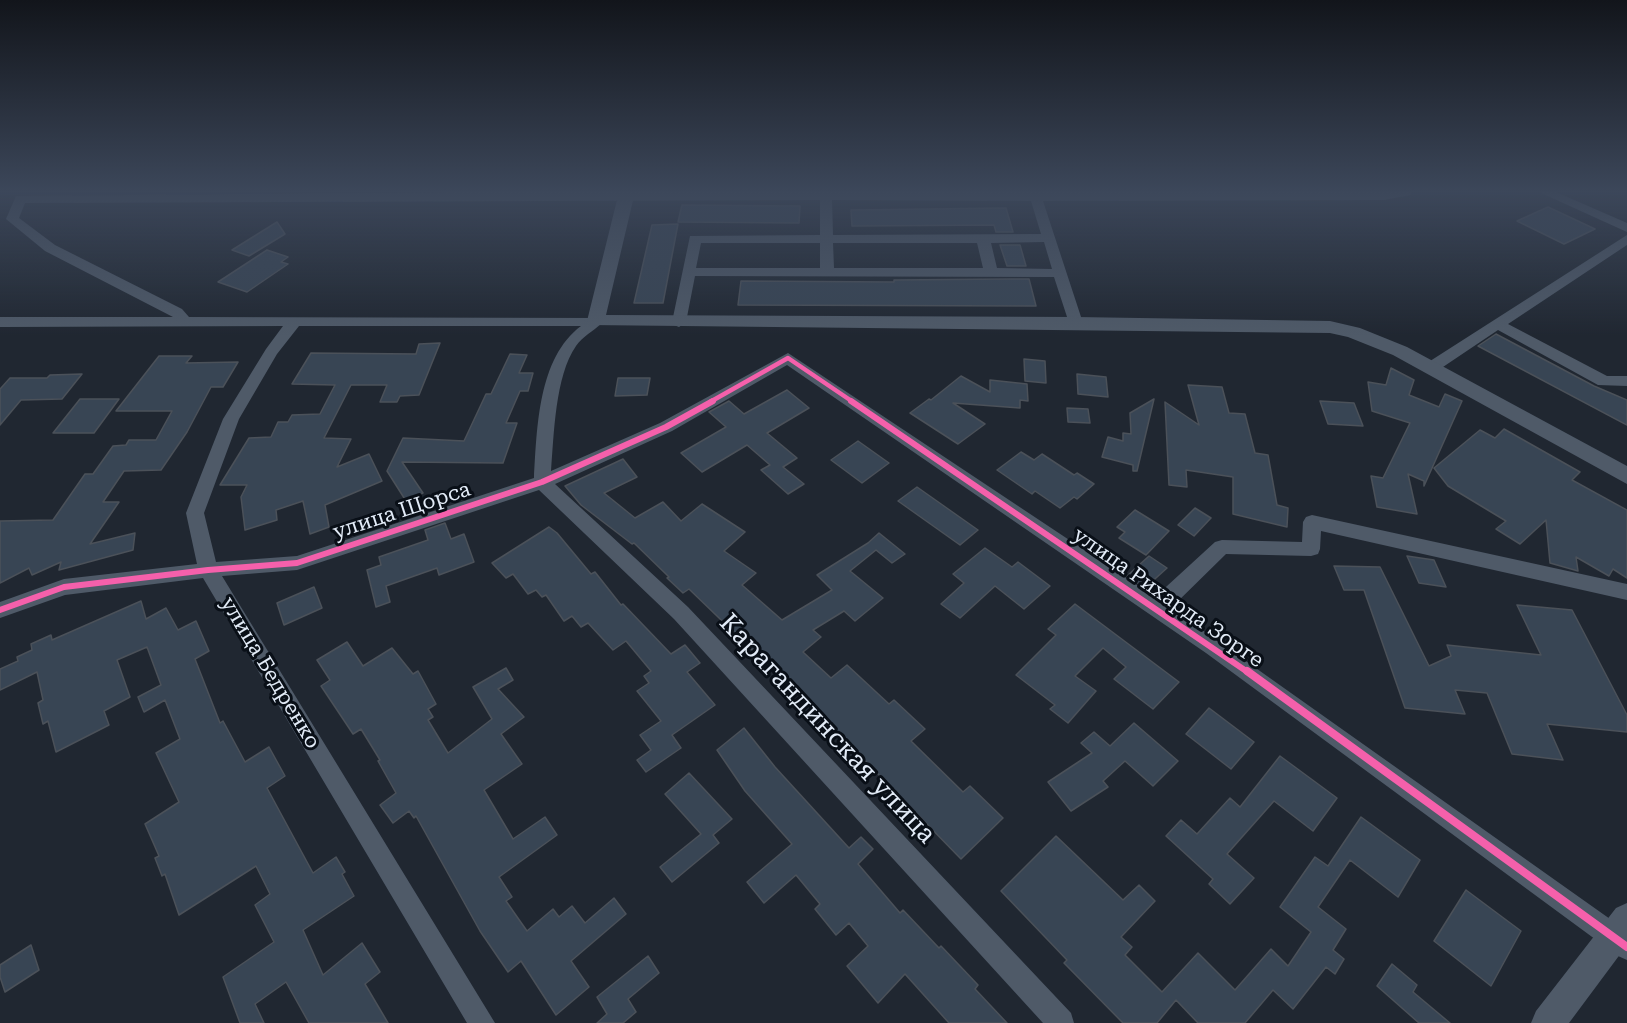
<!DOCTYPE html>
<meta charset="utf-8">
<style>
body{margin:0}
canvas{display:block;background:#202731}
</style>
<canvas width="1627" height="1023"></canvas>
<script>
const ctx = document.querySelector('canvas').getContext('2d');
ctx.lineJoin = 'round';
function paint(path, color) { ctx.fillStyle = color; ctx.fill(path, 'evenodd'); }
function strokePath(path, color, width, dash) { ctx.strokeStyle = color; ctx.lineWidth = width; ctx.lineCap = dash ? 'butt' : 'round'; ctx.setLineDash(dash || []); ctx.stroke(path); }
function drawText(font, color, halo, rows, align = 'center') {
  ctx.font = font + ' "Roboto Serif",serif'; ctx.lineWidth = 6; ctx.setLineDash([]); ctx.textBaseline = 'middle'; ctx.strokeStyle = halo; ctx.fillStyle = color; for (const [text, x, y, turn = 0] of rows) {
    ctx.save(); ctx.translate(x, y); ctx.rotate((+turn || 0) * Math.PI / 180); ctx.textAlign = isNaN(turn) ? turn : align; if (halo) ctx.strokeText(text, 0, 0); ctx.fillText(text, 0, 0); ctx.restore();
  }
}
const building = new Path2D(`
 M682 205 800 206 799 223 678 222Z
 M1548 207 1595 229 1564 244 1517 221Z
 M1006 208 1013 232H996L994 225 852 226 851 210Z
 M277 222 285 234 249 256 232 250Z
 M678 224 663 303H634L652 225Z
 M1000 245H1020L1026 266H1007Z
 M267 250 288 257 281 262 288 264 247 292 218 282Z
 M1011 279H1029L1036 306 738 305 741 281 894 282V280Z
 M1496 334 1594 386 1627 400V425L1478 346Z
 M440 343 419 395 400 396 397 402H380L387 385H351L324 438 351 439 337 467 369 454 382 481 325 505 329 527 310 534 303 501 276 510 277 520 245 530 241 497 247 485H220L249 438 271 437 278 422H288L292 415 320 414 335 385 292 384 311 353 416 354 419 344Z
 M510 354 527 355 519 373H533L528 391H520L506 423H517L503 463 402 462 423 493 406 501 387 471 403 438 464 441 486 394H491Z
 M159 356H192L186 363 238 362 223 387H211L187 432 161 470 124 471 103 502H119L90 544 135 533 133 550 59 570 61 562 32 575 29 568 0 583V521L53 520 85 474H93L113 446 126 445 129 440H156L172 411H116Z
 M1024 359 1045 361 1046 383 1025 381Z
 M1391 368 1414 380 1409 395 1439 407 1445 394 1462 401 1424 486V481L1408 474 1417 514 1377 507 1371 476 1383 478 1410 423 1372 411 1368 382 1386 385Z
 M82 374 62 399 21 400 0 425V389L10 378H47L50 375Z
 M1077 374 1106 377 1108 397 1078 394Z
 M961 376 990 392V380L1027 384 1028 401 1020 400V408L953 403 985 424 958 444 910 413 929 399 931 400Z
 M618 378H650L647 395 615 396Z
 M1188 385 1222 387 1229 413 1245 414 1255 453 1268 455 1277 505 1288 508 1287 527 1233 514V477L1186 470 1187 487 1169 485 1165 402 1199 425Z
 M787 390 809 408 767 433 797 458 783 467 804 484 788 494 761 470 770 465 747 445 702 472 681 453 726 427 709 412 729 401 744 414Z
 M80 399H119L94 433H53Z
 M1154 399 1137 471H1133V465L1102 457 1108 437 1123 441V433L1131 434 1130 413Z
 M1320 401 1354 403 1363 426 1328 424Z
 M1067 408 1088 409 1090 423 1068 422Z
 M1504 429 1580 472 1572 480 1627 510V578L1613 569 1609 576 1576 557 1578 571 1550 563 1546 520 1520 544 1496 529 1506 521 1448 486 1434 468 1480 430 1495 438Z
 M858 441 889 463 862 483 831 460Z
 M1021 452 1034 460 1042 454 1074 475 1077 473 1094 484 1077 499 1074 497 1060 508 1035 491 1032 494 997 470Z
 M623 459 637 477 604 493 635 518 663 502 681 521 702 504 745 532 724 551 756 573 742 585 782 620 832 590 817 575 868 543 879 533 905 554 892 563 876 550 850 571 883 598 855 621 844 611 813 630 821 637 803 652 831 678 847 665 889 704 894 700 925 729 911 741 963 792 970 786 1003 818 961 859 840 735 833 740 798 705 804 700 689 589 683 593 667 578 669 577 634 543 632 544 581 505 565 486Z
 M917 487 978 530 960 545 898 501Z
 M1195 508 1211 518 1194 536 1178 525Z
 M1135 510 1169 531 1146 555 1119 538 1125 532 1117 527Z
 M445 523 451 539 464 534 474 562 439 575 437 568 386 586 390 602 376 607 367 570 381 565 379 557 428 540 425 530Z
 M549 527 557 533 591 574 595 572 621 605 623 604 671 654 685 645 700 663 687 672 715 705 672 735 681 748 646 772 637 760 651 750 640 735 661 721 637 691 649 683 644 676 651 671 626 641 613 650 588 623 581 627 572 616 564 621 546 595 542 597 536 590 528 594 513 574 506 578 492 563Z
 M985 548 1012 567 1018 562 1050 586 1024 609 995 586 960 618 941 604 964 583 953 574Z
 M1149 556 1167 568 1145 588 1127 576Z
 M1407 556 1434 560 1446 587 1419 583Z
 M1334 566 1380 567 1429 666 1451 656 1447 645 1541 655 1517 605 1572 610 1627 715V732L1547 724 1563 760 1512 754 1487 693 1455 690 1465 714 1405 708 1364 590H1344Z
 M314 587 322 608 284 625 277 603Z
 M141 601 146 619 166 608 178 630 196 621 209 651 195 659 220 723 223 721 245 762 269 747 285 776 267 788 313 873 336 857 345 872 342 874 354 896 303 930 323 975 362 943 380 972 365 984 388 1023H309L286 982 255 1004 264 1023H240L223 977 274 942 255 905 270 894 256 866 179 915 165 874 162 876 155 858 159 856 145 824 179 802 156 753 180 739 165 700 144 712 138 697 161 685 147 647 117 660 130 697 104 711 109 725 56 752 48 721 43 724 38 703 43 700 37 672 0 690V669L18 661 17 657 32 650 31 644 51 635 52 640Z
 M1075 604 1179 682 1153 709 1114 679 1126 667 1103 648 1075 676 1096 691 1068 723 1050 709 1055 705 1016 675 1056 635 1048 629Z
 M347 642 363 666 392 648 413 674 418 671 436 704 428 709 433 717 428 720 448 753 492 719 473 687 506 668 513 680 498 689 524 717 501 734 522 764 484 790 513 839 545 817 557 835 499 877 512 897 506 901 527 931 553 909 559 917 572 906 585 923 614 898 626 914 571 961 589 987 556 1015 521 961 508 972 480 931 416 816 414 818 409 811 393 823 380 805 396 793 378 761 380 760 361 729 353 734 321 686 330 680 317 660Z
 M1209 708 1254 742 1231 769 1186 734Z
 M1134 723 1178 761 1153 786 1125 761 1103 781 1108 787 1071 811 1048 782 1092 753 1081 743 1094 732 1110 746Z
 M744 728 775 767 849 848 861 837 873 849 858 864 900 913 903 910 939 948 941 946 978 985 975 989 1007 1023H949L905 974 878 1003 847 966 868 946 849 923 836 935 815 909 820 904 796 875 764 903 747 882 792 844 745 791 717 750Z
 M1280 756 1337 798 1313 831 1274 801 1227 854 1254 878 1230 904 1209 884 1213 879 1166 836 1181 820 1197 834 1230 798 1240 807Z
 M689 773 732 819 713 835 719 843 672 882 660 867 701 834 665 794Z
 M1361 817 1420 860 1398 897 1350 860 1318 907 1346 929 1333 950 1344 959 1335 974 1326 967 1293 1009 1273 990 1245 1023H1198L1176 1000 1157 1023H1123L1064 963 1067 960 1001 891 1056 836 1123 900 1139 885 1155 901 1121 937 1132 947 1125 955 1162 992 1198 953 1235 990 1271 949 1288 966 1311 932 1280 907 1315 857 1328 866Z
 M1466 890 1521 931 1491 986 1434 941Z
 M31 945 39 970 5 992 0 977V965Z
 M648 956 659 973 628 999 636 1012 623 1023H597L607 1014 597 997Z
 M1392 964 1417 985 1413 992 1450 1023H1419L1377 986Z`);
const minor = new Path2D(`
 M466 192H1412L1410 195 1384 200 1043 201 1083 323 1076 328 1069 323 1054 277 695 276 686 322 679 327 674 325 672 322 690 236 820 235V200L25 203 19 218 55 245 182 309 189 317 601 318 603 321 601 324C593 331 582 337 576 346 555 376 554 435 551 471L660 423 788 353 1155 597 1215 542 1222 540 1302 542 1303 522 1306 517 1312 515 1627 584V600L1321 531 1320 549 1318 554 1311 556 1226 554 1171 608 1627 931V960L1618 956 1206 653 787 365 672 431 555 484 688 607 1071 1013 1074 1023H1043L674 619 539 490 297 570 222 576 495 1023H467L203 578 65 595 0 618V602L64 579 197 564 186 513 223 419 266 349 283 326 0 327V317H173L45 251 6 219 16 196ZM832 200 1031 201 1041 234 833 235ZM1044 242 1052 269 997 268 991 243ZM701 243H820V268H696ZM833 243H977L983 268H834ZM299 326H581C538 358 537 428 534 478L297 556 216 562 204 513 239 419 277 354Z
 M1539 192H1556L1627 223V232Z
 M1627 235V245L1508 324 1607 376H1627V386L1598 385 1498 330 1437 371H1427L1424 367 1427 363Z`);
const tertiary = new Path2D(`
 M619 192H635L606 315 1076 317 1330 321 1360 328 1407 347 1627 466V484L1393 355 1348 337 1330 333 590 325 587 321Z
 M1627 903V945L1569 1023H1531L1536 1011 1616 908Z`);
const cyclewayFar2 = new Path2D(`
 M710 402 788 358 853 402`);
const cyclewayFar1 = new Path2D(`
 M851 401 1249 673
 M0 610 64 587 208 570 297 563 542 482 666 427 713 401`);
const cycleway = new Path2D(`
 M1247 671 1627 947`);
const streetNames = [
 ["улица Щорса",402,511,-18],
 ["улица Рихарда Зорге",1168,598,35],
 ["улица Бедренко",270,673,59]
];
const nearStreetnames = [
 ["Карагандинская улица",827,729,47]
];
paint(building, '#384554');
strokePath(building, '#4b5159', 1.5);
paint(minor, '#4f5a68');
paint(tertiary, '#4f5a68');
strokePath(cyclewayFar2, '#f560ab', 4.5);
strokePath(cyclewayFar1, '#f560ab', 6);
strokePath(cycleway, '#f560ab', 8);
const sky = ctx.createLinearGradient(0, 0, 0, 336);
sky.addColorStop(0, '#12151b');
sky.addColorStop(0.57, '#3c475a');
sky.addColorStop(1, '#3c475a00');
ctx.fillStyle = sky;
ctx.fillRect(0, 0, 1627, 336);
drawText('21px', '#e2ebf7', '#090f17', streetNames);
drawText('26px', '#e2ebf7', '#090f17', nearStreetnames);
</script>
